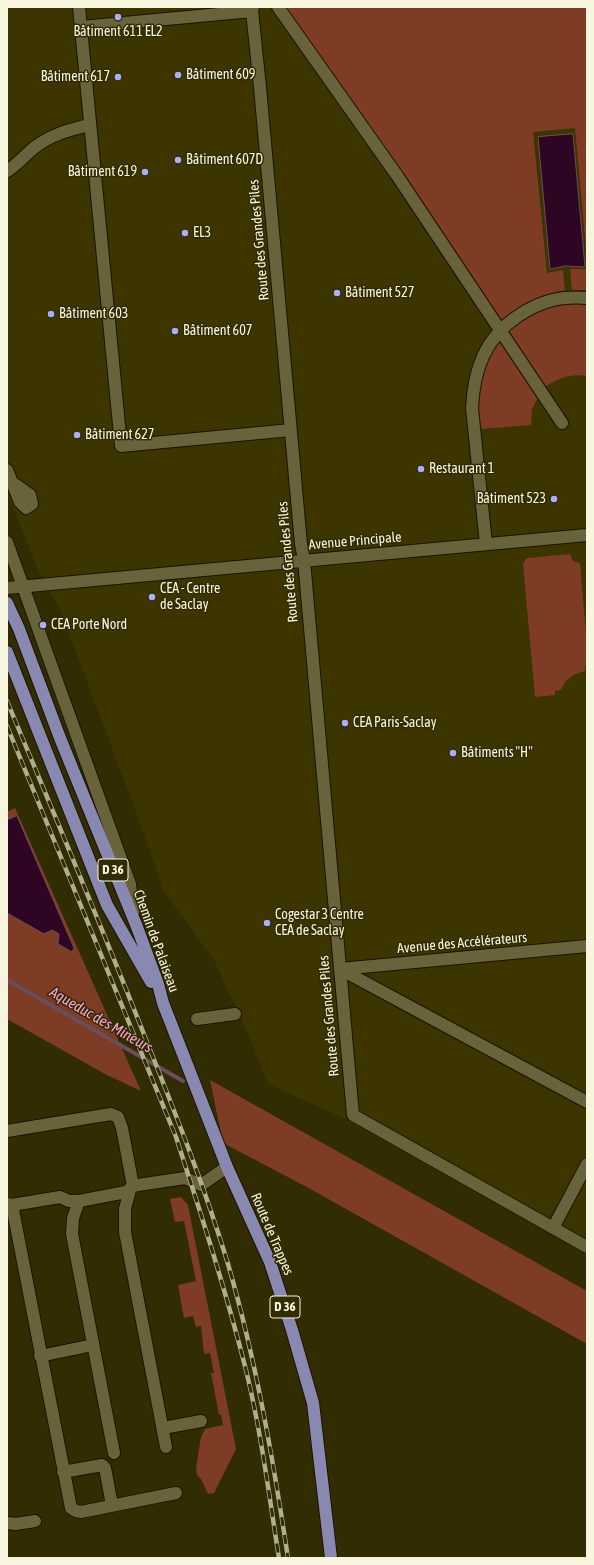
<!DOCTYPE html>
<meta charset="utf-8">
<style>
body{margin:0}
#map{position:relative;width:594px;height:1565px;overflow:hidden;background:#322c03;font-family:"Asap Condensed",sans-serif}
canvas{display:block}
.frame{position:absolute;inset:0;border:8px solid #f8f5df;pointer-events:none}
</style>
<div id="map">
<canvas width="594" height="1565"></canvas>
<div class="frame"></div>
</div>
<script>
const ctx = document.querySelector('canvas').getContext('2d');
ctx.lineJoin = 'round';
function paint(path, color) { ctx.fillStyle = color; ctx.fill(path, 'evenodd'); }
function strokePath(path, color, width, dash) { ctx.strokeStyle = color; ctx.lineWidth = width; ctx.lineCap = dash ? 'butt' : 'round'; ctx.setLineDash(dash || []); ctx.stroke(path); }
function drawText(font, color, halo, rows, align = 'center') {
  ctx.font = font + ' "Asap Condensed",sans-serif'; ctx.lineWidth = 3; ctx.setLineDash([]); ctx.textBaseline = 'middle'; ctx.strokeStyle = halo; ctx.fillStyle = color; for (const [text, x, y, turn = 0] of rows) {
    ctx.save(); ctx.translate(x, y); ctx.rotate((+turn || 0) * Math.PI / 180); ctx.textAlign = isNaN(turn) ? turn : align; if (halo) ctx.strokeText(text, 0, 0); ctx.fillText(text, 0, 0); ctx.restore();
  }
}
const built = new Path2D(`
 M7 7H587V1255L341 1117 268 1084 249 1036 214 960 163 890 144 834 61 612 38 570 7 492Z`);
const green = new Path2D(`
 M284 7H587V261L575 128 533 132 547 273 563 270 565 290C540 295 520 304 501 321Z
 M570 269H587V290H572Z
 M580 303 587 304V376C571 373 558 378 545 387L506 332C528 313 551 304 580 303Z
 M498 340 538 397 532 409 531 425 480 429 478 397 484 366Z
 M570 554 573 561 580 563 587 645V665L585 666V671C573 674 565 679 561 690L555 691V695L535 697 523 564 526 559 528 558Z
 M15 808 141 1091 105 1074 7 1019V812Z
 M210 1080 587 1291V1344L305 1186 223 1143Z
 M181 1197 188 1205 236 1449 214 1493 208 1494 201 1479 197 1475 196 1468 201 1437 205 1429 223 1425 221 1414 219 1415 211 1373H214L210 1353 204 1354 201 1326 196 1327 193 1316 184 1318 178 1285 196 1281 184 1221 175 1222 170 1199Z`);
const water = new Path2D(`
 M573 134 585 267 566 266 550 269 538 137Z
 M17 816 74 948 72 952 58 944 59 934 52 930 44 934 7 913V820Z`);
const stream = new Path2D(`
 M7 980 183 1081`);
const minor = new Path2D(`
 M79 7 121 446 291 430
 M253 7 252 11 260 87 301 544 304 560 353 1115 587 1247
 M278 7 398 177 562 423
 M81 27 252 11
 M7 171C17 165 25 155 35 147 52 134 69 130 89 125
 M7 470 20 502 26 508 32 504 30 495 13 483
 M7 542 130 884 133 912
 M486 544 472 408C474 369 485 338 518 316 540 301 560 296 587 298
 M7 588 587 535
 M340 969 587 1102
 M340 969 587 946
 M197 1019 235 1014
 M7 1131 111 1114 118 1117 122 1128 133 1186
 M130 1190 125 1209V1232L166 1447
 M79 1201 73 1218 72 1234 114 1453
 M7 1204 12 1205 60 1197 69 1201H79L126 1192 133 1186 138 1185 185 1178 201 1185 227 1167
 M12 1205 71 1508 76 1511 81 1512 176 1493
 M553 1228 587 1164
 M40 1356 93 1345
 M163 1428 201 1421
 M63 1472 102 1465 105 1468 112 1505
 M7 1523 16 1524 35 1521`);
const major = new Path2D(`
 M7 603 19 629 60 738 137 927 158 984 163 1003 227 1167 270 1262 292 1330 313 1403 331 1558
 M7 652 107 905 151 982`);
const rail = new Path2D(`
 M7 701C54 814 102 927 147 1042 176 1115 205 1188 228 1264 256 1360 273 1459 288 1558
 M7 726 176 1137C201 1214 226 1291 246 1370 261 1431 269 1495 279 1558`);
const markers = [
 [118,17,4,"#abaffb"],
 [178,75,4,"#abaffb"],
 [118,77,4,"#abaffb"],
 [178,160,4,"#abaffb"],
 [145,172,4,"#abaffb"],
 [185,233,4,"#abaffb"],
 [337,293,4,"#abaffb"],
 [51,314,4,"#abaffb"],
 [175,331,4,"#abaffb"],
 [77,435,4,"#abaffb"],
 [421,469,4,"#abaffb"],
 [554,499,4,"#abaffb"],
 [152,597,4,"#abaffb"],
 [43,625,4,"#abaffb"],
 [345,723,4,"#abaffb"],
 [453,753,4,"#abaffb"],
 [267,923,4,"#abaffb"]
];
const shields = [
 [113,870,30],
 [285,1307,30]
];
const shieldNames = [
 ["D 36",113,870],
 ["D 36",285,1307]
];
const poiNames = [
 ["Bâtiment 611 EL2",118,32,"center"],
 ["Bâtiment 609",186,75],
 ["Bâtiment 617",110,77,"right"],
 ["Bâtiment 607D",186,160],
 ["Bâtiment 619",137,172,"right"],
 ["EL3",193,233],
 ["Bâtiment 527",345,293],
 ["Bâtiment 603",59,314],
 ["Bâtiment 607",183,331],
 ["Bâtiment 627",85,435],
 ["Restaurant 1",429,469],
 ["Bâtiment 523",546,499,"right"],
 ["CEA - Centre",160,589],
 ["de Saclay",160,605],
 ["CEA Porte Nord",51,625],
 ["CEA Paris-Saclay",353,723],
 ["Bâtiments \"H\"",461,753],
 ["Cogestar 3 Centre",275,915],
 ["CEA de Saclay",275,931]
];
const streetNames = [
 ["Route des Grandes Piles",259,240,-95],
 ["Avenue Principale",355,541,-5],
 ["Route des Grandes Piles",288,562,-95],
 ["Chemin de Palaiseau",156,941,70],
 ["Avenue des Accélérateurs",462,943,-5],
 ["Route des Grandes Piles",329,1016,-95],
 ["Route de Trappes",272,1234,67]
];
const waterNames = [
 ["Aqueduc des Mineurs",101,1020,30]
];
paint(built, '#3c3500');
paint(green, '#7d3c23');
paint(water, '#2e0523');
strokePath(water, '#6b4d5b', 1);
strokePath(stream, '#6b4d5b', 4);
strokePath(minor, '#191400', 14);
strokePath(major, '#191400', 14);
strokePath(minor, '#69633c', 12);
strokePath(major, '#8988b1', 12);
strokePath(rail, '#b1ad91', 4.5);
strokePath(rail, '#322c03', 3, [9]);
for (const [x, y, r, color] of markers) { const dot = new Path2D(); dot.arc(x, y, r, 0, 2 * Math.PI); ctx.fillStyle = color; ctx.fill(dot); strokePath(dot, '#322c03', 1.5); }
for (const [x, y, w] of shields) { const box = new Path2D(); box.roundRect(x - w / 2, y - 11, w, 22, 3); ctx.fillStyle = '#322c03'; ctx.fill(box); strokePath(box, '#f8f5df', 1); }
drawText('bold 13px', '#f8f5df', null, shieldNames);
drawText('14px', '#f8f5df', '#322c03', poiNames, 'left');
drawText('14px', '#f8f5df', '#322c03', streetNames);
drawText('italic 15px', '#fda2dc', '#322c03', waterNames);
</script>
